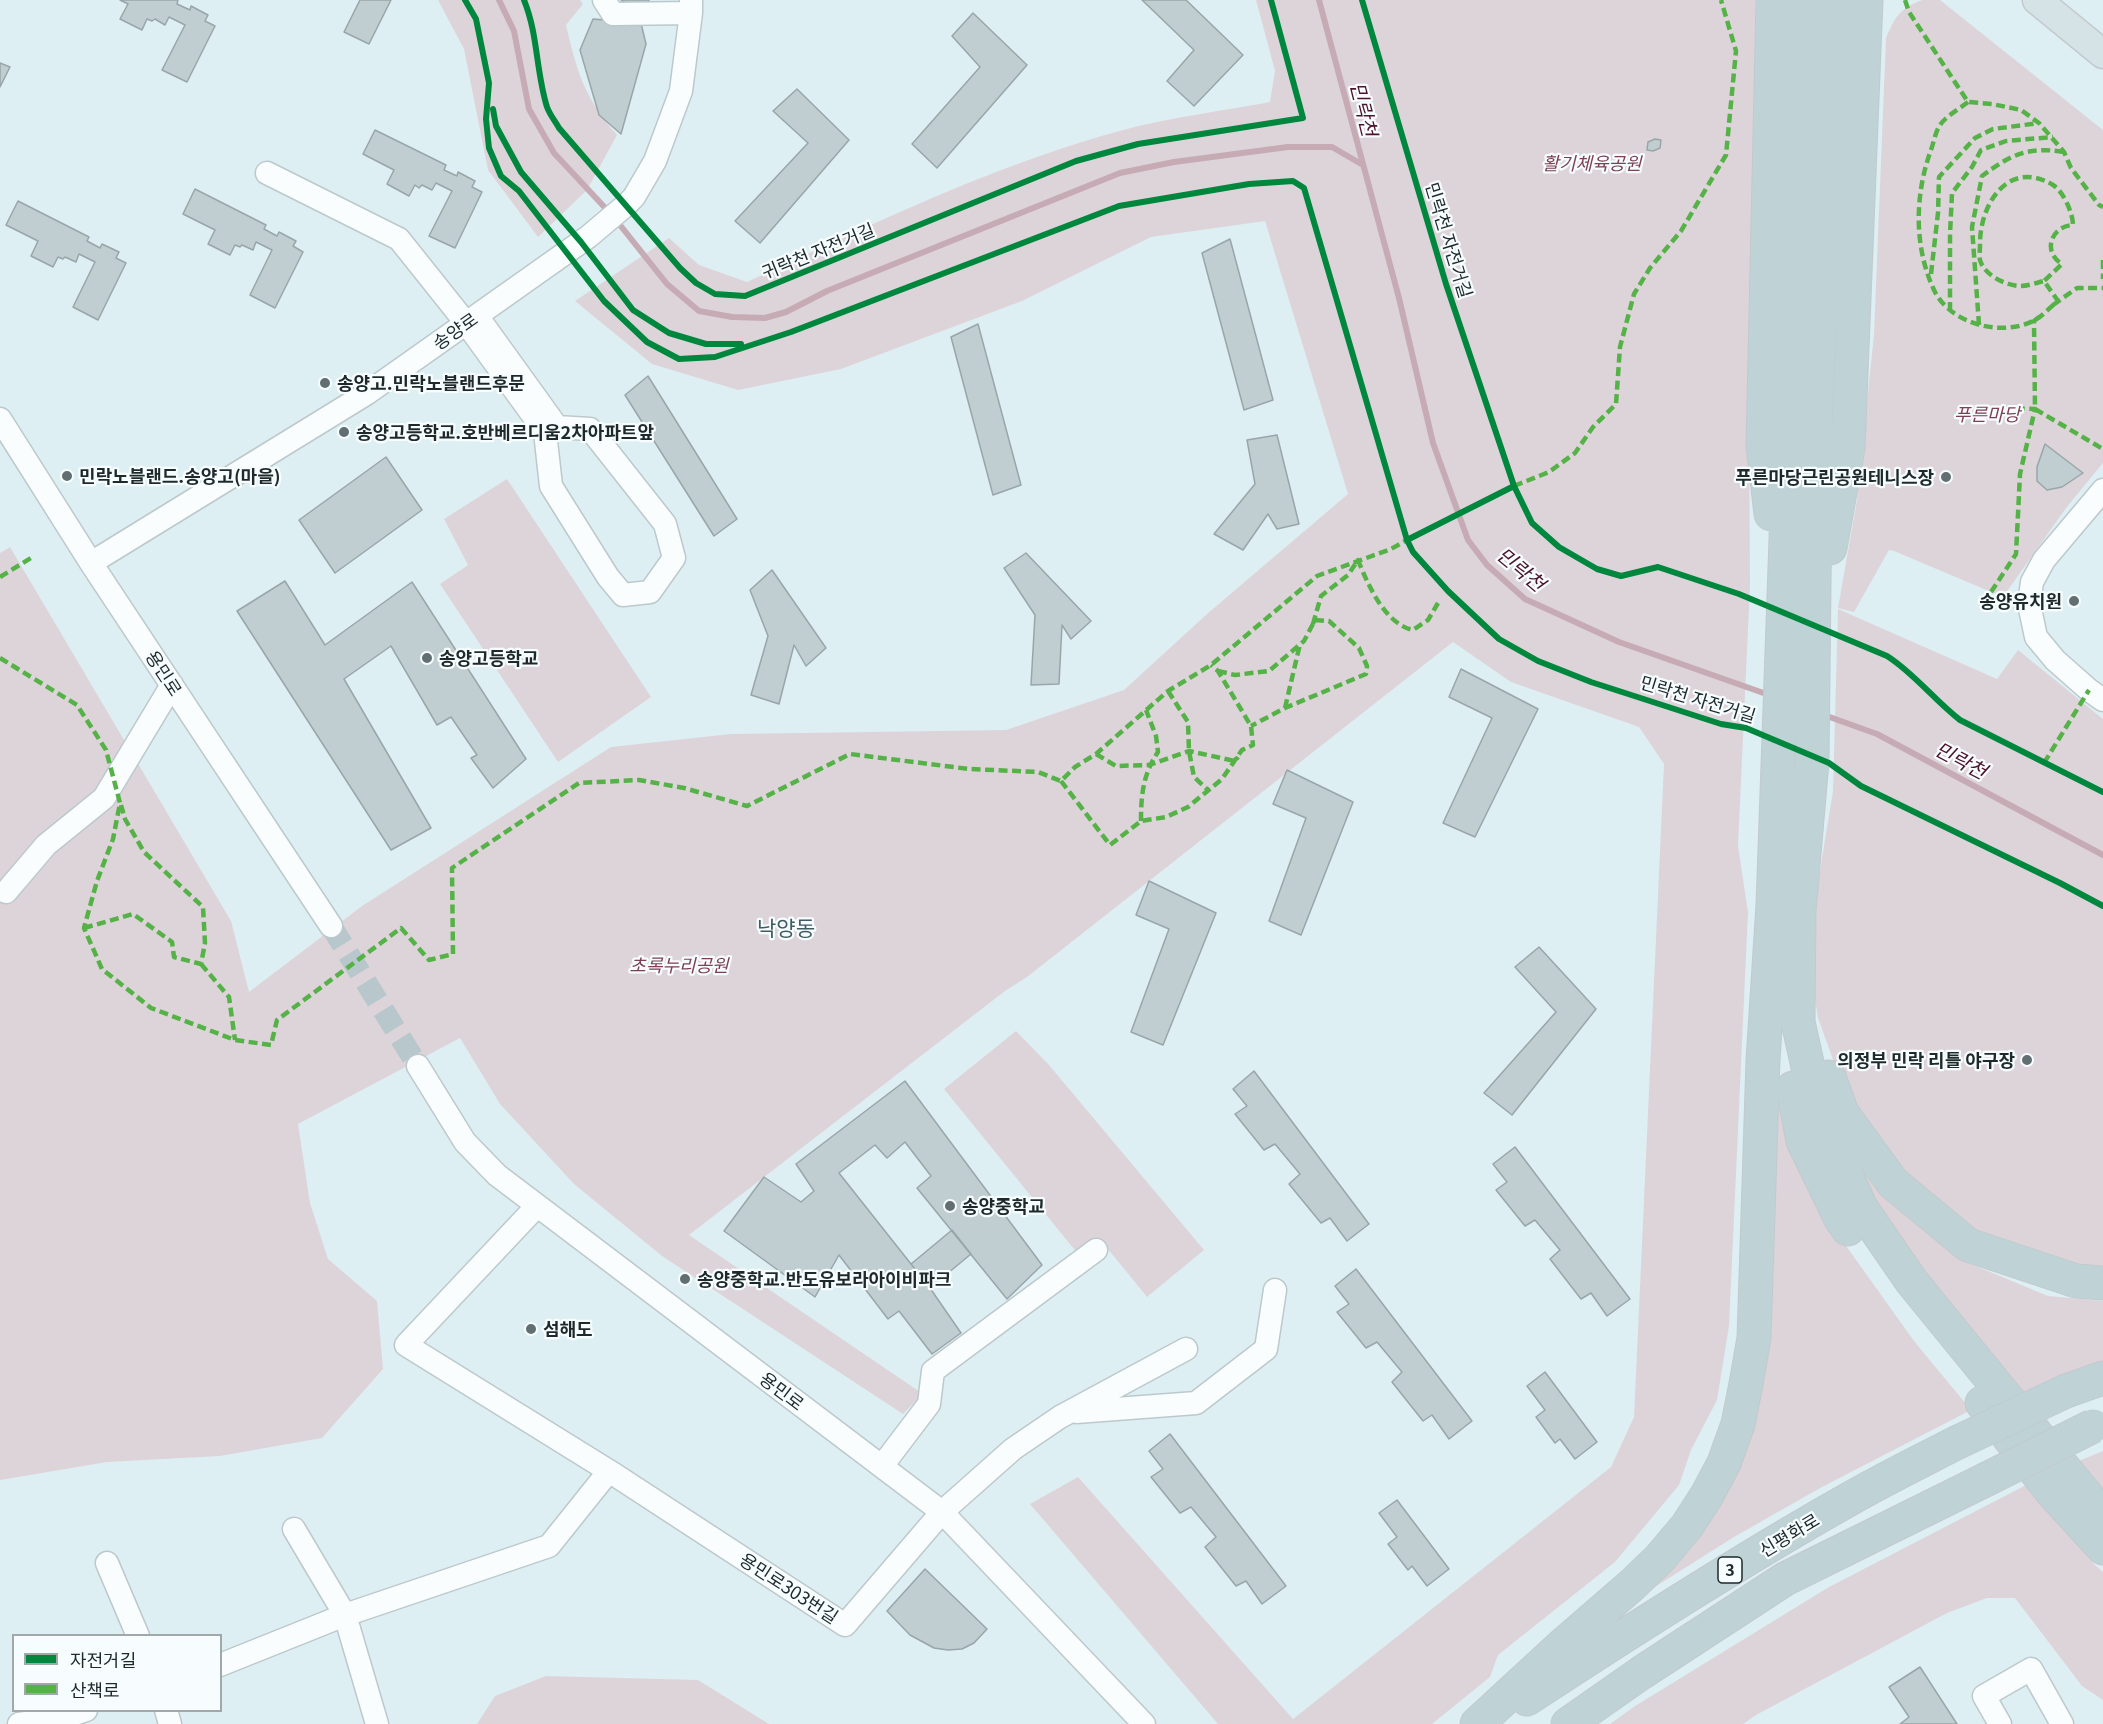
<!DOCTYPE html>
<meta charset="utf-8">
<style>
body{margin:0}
#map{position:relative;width:2103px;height:1724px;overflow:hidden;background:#deeff4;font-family:Georgia,"Noto Sans KR",serif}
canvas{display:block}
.legend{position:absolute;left:12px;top:1634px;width:210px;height:78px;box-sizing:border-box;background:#f7fdfe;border:2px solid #a0a8aa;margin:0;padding:8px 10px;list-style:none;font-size:18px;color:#1e292c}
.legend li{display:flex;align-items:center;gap:12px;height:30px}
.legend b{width:30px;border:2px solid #a0a8aa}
</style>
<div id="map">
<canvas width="2103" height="1724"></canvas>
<ul class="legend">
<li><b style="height:8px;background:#00873e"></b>자전거길</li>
<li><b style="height:8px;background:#55b246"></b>산책로</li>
</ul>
</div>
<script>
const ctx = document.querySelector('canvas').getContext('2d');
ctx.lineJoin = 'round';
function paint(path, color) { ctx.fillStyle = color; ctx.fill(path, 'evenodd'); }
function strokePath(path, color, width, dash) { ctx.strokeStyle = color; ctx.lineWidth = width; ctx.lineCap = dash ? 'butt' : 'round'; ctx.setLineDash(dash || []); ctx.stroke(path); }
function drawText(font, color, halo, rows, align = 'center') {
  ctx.font = font + ' Georgia,"Noto Sans KR",serif'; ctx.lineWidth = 4.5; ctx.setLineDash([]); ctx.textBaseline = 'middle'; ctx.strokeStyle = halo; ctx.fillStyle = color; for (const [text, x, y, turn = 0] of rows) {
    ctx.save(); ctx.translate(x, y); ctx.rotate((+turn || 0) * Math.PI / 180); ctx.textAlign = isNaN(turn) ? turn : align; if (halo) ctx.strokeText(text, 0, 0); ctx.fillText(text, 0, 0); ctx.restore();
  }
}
const green = new Path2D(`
 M438 0H580L583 4 566 25C577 71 584 98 617 135L587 190 538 237 488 170 464 49Z
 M1256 0H1756L1749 406 1750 586 1738 846 1748 912 1729 1326 1717 1400 1691 1450 1679 1485 1615 1562 1498 1655 1490 1677 1432 1724H1218L1030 1504 1078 1477 1293 1719 1611 1467 1634 1417 1664 764 1639 727 1511 682 1453 642 1027 977 1005 991 689 1235 923 1394 903 1414 662 1256 574 1184 500 1104 460 1038 298 1124 310 1203 328 1259 377 1301 383 1369 322 1438 220 1456 107 1462 0 1480V553L10 547 231 921 249 992 362 906 611 747 731 734 1006 730 1124 690 1207 614 1348 494 1265 221 1151 237 1022 301 841 369 738 390 652 364 575 301 669 238 699 265 747 282C871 225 995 164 1127 129 1172 117 1223 111 1270 102L1275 71Z
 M1922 0H1940L2103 130V463L2066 508 2003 597 1894 551 1889 550 1854 612 1838 608 1857 500 1874 334 1886 38C1895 17 1899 9 1922 0Z
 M507 479 651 697 558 762 440 584 468 565 444 519Z
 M1838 609 1997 679 2018 650 2103 719V1267H2091L2055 1261 1991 1241 1953 1217 1886 1162 1836 1068 1818 1018 1814 993 1813 913 1833 791Z
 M1016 1031 1049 1065 1204 1250 1147 1297 1099 1238 1078 1254 944 1089Z
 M1777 1075 1785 1101 1834 1229 1914 1341 1971 1410 1822 1487 1734 1537 1623 1607 1731 1460Z
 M1851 1146 1909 1214 1971 1264 2048 1296 2103 1301V1369L2029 1397 2003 1383 1861 1190Z
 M2103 1451V1493L2074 1463Z
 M2028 1484 2094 1564 2103 1572V1700L2082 1686 2015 1598H1987L1947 1613 1756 1715 1743 1724H1610L1635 1706 1829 1587Z
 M546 1676 698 1680 769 1724H477L495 1696Z`);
const stream = new Path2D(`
 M499 0 514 31 529 109 554 153 609 212
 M1319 0 1399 298 1433 443 1468 540 1487 565 1525 599 1619 642 1772 696
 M616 220 667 284 699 311 732 317 765 318 786 312 827 291 1120 173 1174 162 1288 147H1332L1363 165
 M1824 715 1877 734 2103 855`);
const building = new Path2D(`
 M120 0H178L177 4 190 10 191 6 208 15 205 21 215 26 187 82 162 70 185 25 169 17 165 25 155 19 152 21 147 19 142 30 120 19 128 4Z
 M360 0H391L369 44 344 32Z
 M621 0H649L648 3H625Z
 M1142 0H1186L1243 55 1194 106 1167 81 1194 50Z
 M973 13 1027 65 937 168 912 144 980 67 952 36Z
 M593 19 641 23 646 44 621 134 599 115 580 50Z
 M0 63 10 67 0 87Z
 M797 89 849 140 760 243 735 221 808 143 773 111Z
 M375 130 446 165 444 170 457 176 458 172 475 181 472 187 482 192 455 248 429 236 452 191 436 183 432 190 422 185 419 188 415 185 409 196 387 184 394 170 363 154Z
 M1655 139 1661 140 1660 148 1653 151 1647 150 1648 142Z
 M195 189 266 225 264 229 277 236 279 232 296 241 293 246 303 252 275 308 250 295 272 250 256 242 253 250 242 245 240 247 235 245 230 255 208 244 215 230 183 214Z
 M18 201 89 237 87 241 100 248 102 244 119 252 116 258 126 263 98 320 73 307 95 262 79 254 76 262 65 257 63 259 58 257 53 267 31 256 38 241 6 225Z
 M1230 239 1273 400 1244 410 1202 253Z
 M978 324 1021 485 993 495 951 337Z
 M648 376 737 519 714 536 625 395Z
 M1277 435 1299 524 1277 529 1268 514 1243 550 1214 534 1255 484 1247 440Z
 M2045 444 2062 457 2083 473 2062 487 2047 490 2037 481V467Z
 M386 457 422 510 335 573 299 520Z
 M1026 553 1091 621 1071 639 1062 625 1059 684 1031 685 1035 615 1004 568Z
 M772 570 826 648 806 666 794 645 779 704 751 695 768 636 750 590Z
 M285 581 325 645 412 582 526 759 493 788 471 758 477 755 451 717 437 725 391 646 344 679 431 828 391 850 237 611Z
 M1461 669 1538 709 1475 837 1443 823 1492 718 1449 697Z
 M1287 770 1353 802 1301 935 1269 921 1306 818 1273 804Z
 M1149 881 1216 913 1163 1045 1131 1032 1169 929 1136 915Z
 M1539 947 1596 1009 1512 1115 1484 1093 1556 1012 1515 967Z
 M1254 1071 1369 1224 1347 1241 1330 1218 1321 1223 1289 1184 1300 1174 1275 1144 1264 1150 1235 1114 1247 1106 1233 1089Z
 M905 1081 1042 1265 1007 1299 917 1188 931 1176 905 1142 887 1158 875 1145 839 1173 930 1288 961 1333 932 1354 899 1311 888 1319 839 1255 815 1297 724 1231 764 1177 801 1202 814 1191 796 1164Z
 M1515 1147 1630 1299 1607 1316 1591 1293 1581 1299 1550 1259 1560 1250 1535 1220 1525 1226 1496 1190 1507 1182 1493 1164Z
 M952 1230 971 1254 930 1288 911 1264Z
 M1356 1269 1472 1421 1449 1439 1432 1415 1423 1421 1392 1382 1402 1372 1377 1342 1366 1348 1337 1312 1349 1304 1335 1286Z
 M1545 1372 1597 1442 1575 1459 1560 1439 1555 1443 1536 1417 1545 1410 1527 1386Z
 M1170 1434 1286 1586 1262 1604 1246 1581 1236 1586 1205 1547 1216 1537 1191 1507 1180 1513 1151 1477 1163 1469 1149 1451Z
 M1397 1500 1449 1569 1427 1586 1412 1566 1408 1570 1388 1544 1397 1537 1379 1513Z
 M925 1569 987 1629 974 1643 962 1649 948 1650 934 1648 910 1635 887 1611Z
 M1920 1667 1957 1724H1900L1909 1717 1889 1687Z`);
const minorTunnel = new Path2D(`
 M331 926 418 1066`);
const minor = new Path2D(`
 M604 0 613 14 691 13
 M267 173 399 239 466 323 545 432 551 486 608 577 623 595 650 592 674 558 665 524 590 429 557 427 477 316
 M0 419 91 563 331 926
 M2103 490 2044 560 2032 582 2029 604 2036 637 2055 660 2089 690 2103 700
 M91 563 366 394 588 237 626 205 634 197 655 161 681 91 691 13V0
 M6 892 46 845 104 798 172 685
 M418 1066 465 1142 497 1175 942 1512 1144 1724
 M537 1206 406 1345 609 1471
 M1076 1412 1196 1403 1266 1349 1275 1290
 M882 1466 929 1404 933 1371 1096 1250
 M294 1529 345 1615 377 1724
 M107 1563 138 1636
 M220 1665 345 1615 549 1546 609 1471 845 1625 942 1512 1013 1449 1060 1417 1186 1349
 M166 1710 170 1724
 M19 1724 66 1717 86 1710
 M2000 1724 1984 1696 2031 1669 2062 1724`);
const major = new Path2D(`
 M2037 0 2103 54`);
const highway = new Path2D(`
 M1834 3 1816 407 1812 762 1799 911 1798 1022 1818 1112 1861 1208 1912 1282 2103 1516
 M1771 514 1763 446 1773 0
 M1830 548 1848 448 1866 0
 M1829 1077 1842 1113 1893 1183 1968 1245 2076 1281 2103 1283
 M1793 1088 1803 1141 1841 1219 1848 1229
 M2066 1391 2103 1378
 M1982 1403 2052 1492 2103 1548
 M1527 1699C1632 1630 1738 1562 1846 1501 1882 1480 1919 1462 1956 1443
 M1477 1724 1565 1643 1632 1585 1660 1558 1687 1526 1707 1495 1724 1463 1738 1424 1746 1384 1754 1338 1763 1060 1773 905 1805 4
 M1568 1724 1641 1673 1785 1579 1985 1480`);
const highwayBridge = new Path2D(`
 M1956 1443 2066 1391
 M1985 1480 2093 1426`);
const quiet = new Path2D(`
 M1905 0 1909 12 1968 102 1992 104 2021 110 2039 123 2064 152 2071 168 2099 205 2103 207
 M1968 102C1959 109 1945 117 1940 125 1936 131 1934 140 1932 147 1915 192 1913 245 1934 290 1950 324 2001 337 2033 321 2042 317 2050 307 2058 301L2044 281C2036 283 2028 286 2021 286 2006 286 1984 275 1980 260 1979 256 1980 250 1980 246 1979 205 2008 158 2053 185 2063 191 2073 213 2073 225 2051 226 2042 252 2062 264L2044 281
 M2103 260V279
 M1931 274 1938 213 1939 177 1975 138 1993 129 2039 123
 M2053 305 2077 288H2103
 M1950 311V234L1952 193 1972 167 1981 150 2006 141 2053 137
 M2039 317 2034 321 2035 409 2103 449
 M1979 325 1972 227 1982 176C2010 155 2028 146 2064 152
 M1514 486 1549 472 1575 453 1593 427 1616 404 1620 347 1634 294 1650 268 1681 231 1726 155 1736 51 1721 0
 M0 577 31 558
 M1991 592 2016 554 2020 474 2035 409 2006 408
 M1313 624 1321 596 1348 575 1358 560C1368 585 1385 624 1413 630L1428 620 1438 603
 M0 658 77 705 106 750 120 803 113 839 97 881 84 928 102 969 151 1008 235 1040 271 1045 277 1020 401 928 429 960 453 954 452 868 579 783 639 780 684 788 747 806 850 754 969 769 1038 772 1061 781 1075 767 1096 754 1168 691 1211 665 1317 576 1391 549 1407 540
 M1218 671 1235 675 1269 671 1304 641 1315 620 1329 621 1359 648 1367 666 1366 674 1285 708 1251 726
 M1168 691 1188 722 1189 751 1194 777 1209 791
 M1285 708 1300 644
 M1096 754 1116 766 1149 765 1189 751 1235 761 1238 757
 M2044 763 2089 690
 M1061 781 1110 845 1141 821 1166 817 1188 807 1222 779 1242 750 1253 745 1251 726 1218 671 1211 665
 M1141 821C1141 795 1143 774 1158 752L1156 736 1146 710
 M84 928 133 914 172 942 174 957 201 964 205 943 203 907 144 852 125 819 121 805
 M201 964 229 997 235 1040`);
const cycleway = new Path2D(`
 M465 0 476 19 489 83 486 119 489 148 501 176 519 191 604 301 647 342 679 359 715 357 791 332 1119 206 1249 184 1293 181 1304 188 1407 540 1413 552 1448 591 1499 639 1538 661 1591 682 1721 724 1746 728 1829 763 1861 786 2060 883 2103 906
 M524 0C538 34 536 72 547 107 550 115 555 121 559 128L680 268 696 283 715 294 745 296 1076 161 1138 144 1303 118 1271 0
 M1362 0 1446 284 1514 486 1532 523 1559 547 1597 569 1621 576 1658 567 1739 594 1887 656C1914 673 1934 700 1960 720L2103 792
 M493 109 496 126 521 172 581 242 633 310 669 333 706 344H741
 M1407 540 1514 486`);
const markers = [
 [325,383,6,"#616e72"],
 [344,432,6,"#616e72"],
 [67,476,6,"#616e72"],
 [1946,477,6,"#616e72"],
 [2074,601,6,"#616e72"],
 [427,658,6,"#616e72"],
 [2027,1060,6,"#616e72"],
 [950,1206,6,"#616e72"],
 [685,1279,6,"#616e72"],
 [531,1329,6,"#616e72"]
];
const shields = [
 [1730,1570,24]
];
const shieldNames = [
 ["3",1730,1570]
];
const parkNames = [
 ["활기체육공원",1592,163],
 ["푸른마당",1987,414],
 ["초록누리공원",679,965]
];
const streetNames = [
 ["민락천 자전거길",1449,240,73],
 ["귀락천 자전거길",818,251,-22],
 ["송양로",455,331,-35],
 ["용민로",164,673,57],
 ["민락천 자전거길",1698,699,17],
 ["용민로",782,1391,37],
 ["신평화로",1789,1535,-31],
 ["용민로303번길",789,1588,33]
];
const poiNames = [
 ["송양고.민락노블랜드후문",337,383],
 ["송양고등학교.호반베르디움2차아파트앞",356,432],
 ["민락노블랜드.송양고(마을)",79,476],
 ["푸른마당근린공원테니스장",1934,477,"right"],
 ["송양유치원",2062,601,"right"],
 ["송양고등학교",439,658],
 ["의정부 민락 리틀 야구장",2015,1060,"right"],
 ["송양중학교",962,1206],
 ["송양중학교.반도유보라아이비파크",697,1279],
 ["섬해도",543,1329]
];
const waterNames = [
 ["민락천",1364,109,76],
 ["민락천",1521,569,40],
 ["민락천",1961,760,28]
];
const quarterNames = [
 ["낙양동",786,928]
];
paint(green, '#ddd4da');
strokePath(stream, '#c6abb4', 6);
paint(building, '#c1ced1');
strokePath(building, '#99a6a9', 1.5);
strokePath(minorTunnel, '#b8c7cc', 22, [22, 11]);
strokePath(minor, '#bcc9cc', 25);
strokePath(major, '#c2cacd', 31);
strokePath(highway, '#c2cacd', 35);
strokePath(minor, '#fafdfd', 22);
strokePath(major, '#d6e3e6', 28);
strokePath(highway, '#bfd2d6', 33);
strokePath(highwayBridge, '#c2cacd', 35, []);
strokePath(highwayBridge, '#bfd2d6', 33);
strokePath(quiet, '#55b246', 4.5, [9, 4.5]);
strokePath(cycleway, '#00873e', 6);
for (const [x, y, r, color] of markers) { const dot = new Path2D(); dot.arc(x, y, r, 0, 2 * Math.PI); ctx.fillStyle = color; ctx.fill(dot); strokePath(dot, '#f7fdfe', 2); }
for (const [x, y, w] of shields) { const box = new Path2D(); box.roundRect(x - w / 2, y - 13, w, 26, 4.5); ctx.fillStyle = '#f7fdfe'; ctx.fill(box); strokePath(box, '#1e292c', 1.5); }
drawText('bold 16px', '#1e292c', null, shieldNames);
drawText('italic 18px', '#7d4052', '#f7fdfe', parkNames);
drawText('18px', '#1e292c', '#f7fdfe', streetNames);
drawText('bold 18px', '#1e292c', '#f7fdfe', poiNames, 'left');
drawText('italic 20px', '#4c1429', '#f7fdfe', waterNames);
drawText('21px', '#405b61', '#f7fdfe', quarterNames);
</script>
